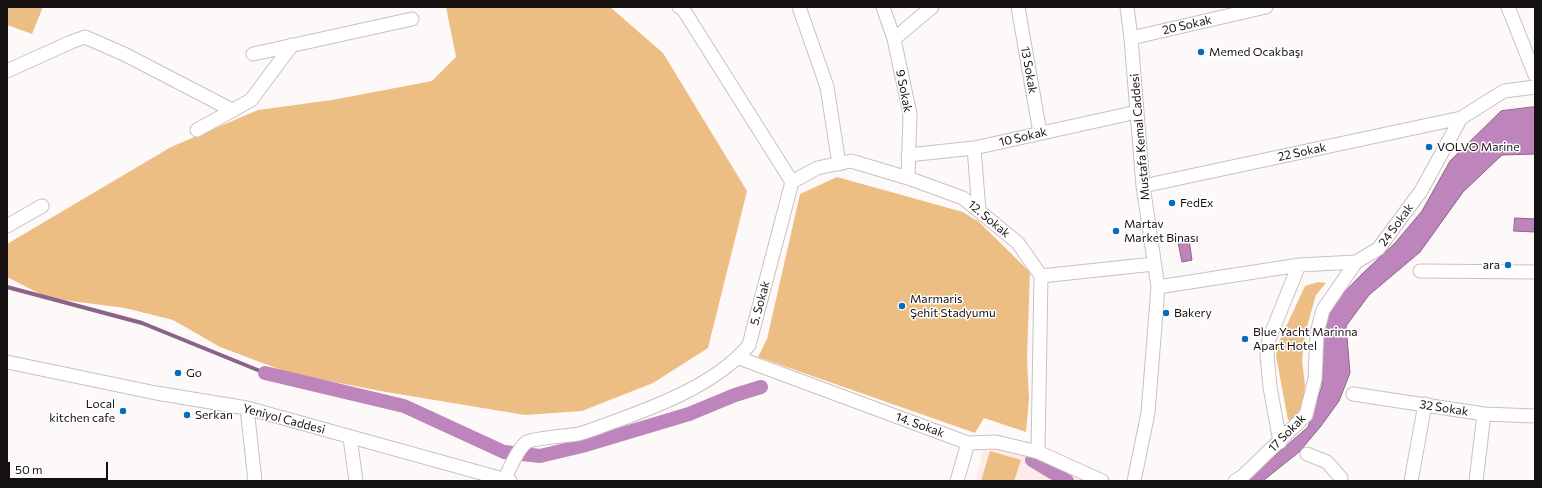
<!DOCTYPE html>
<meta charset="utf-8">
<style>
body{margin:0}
#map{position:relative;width:1542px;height:488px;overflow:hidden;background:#fef9f9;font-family:Commissioner,sans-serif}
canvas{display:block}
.frame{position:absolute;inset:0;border:8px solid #151111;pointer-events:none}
.scale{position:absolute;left:8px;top:462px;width:100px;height:18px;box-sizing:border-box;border:2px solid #151111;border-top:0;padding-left:5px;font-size:12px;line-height:14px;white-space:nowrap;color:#151111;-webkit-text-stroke:3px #fff;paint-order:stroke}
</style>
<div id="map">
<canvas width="1542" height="488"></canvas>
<div class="frame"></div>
<div class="scale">50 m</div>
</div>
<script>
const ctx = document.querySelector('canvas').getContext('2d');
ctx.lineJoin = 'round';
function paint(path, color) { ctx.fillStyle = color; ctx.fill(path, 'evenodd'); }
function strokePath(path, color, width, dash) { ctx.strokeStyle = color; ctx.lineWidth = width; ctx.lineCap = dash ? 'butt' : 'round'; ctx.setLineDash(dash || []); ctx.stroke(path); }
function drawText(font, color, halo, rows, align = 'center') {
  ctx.font = font + ' Commissioner,sans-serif'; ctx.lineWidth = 3; ctx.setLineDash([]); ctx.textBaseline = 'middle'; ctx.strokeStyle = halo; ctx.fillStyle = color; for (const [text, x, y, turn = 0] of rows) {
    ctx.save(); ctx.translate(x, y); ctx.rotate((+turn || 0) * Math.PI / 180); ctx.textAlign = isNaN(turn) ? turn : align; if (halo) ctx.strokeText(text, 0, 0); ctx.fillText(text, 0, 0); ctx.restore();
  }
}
const built = new Path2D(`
 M996 442 1041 460 1085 481H975L983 452Z`);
const green = new Path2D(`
 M7 7H43L32 34 7 25Z
 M446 7H610L663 53 747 191 708 348 653 383 582 411 525 415 386 392 292 374 220 347 173 320 125 308 48 298 7 277V244L171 147 258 110 332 100 432 81 456 57Z
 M837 177 963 212 979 222 1030 272 1027 358 1029 399 1026 432 984 418 975 433 758 357 767 339 800 194Z
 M1318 282 1326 283 1316 295 1305 334 1302 360 1305 385 1303 404 1293 421 1288 420 1276 356 1277 346 1305 286Z
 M990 451 1021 460 1014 481H981Z`);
const water = new Path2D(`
 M1535 107V154L1502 155 1463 192 1420 252 1369 295 1346 326 1350 373 1339 401 1321 426 1299 452 1264 480 1258 479 1254 474 1308 427 1322 386 1320 344 1331 306 1363 273 1395 243 1422 211 1450 161 1501 111Z
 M1515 218 1535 219V232L1514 231Z
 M1189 240 1192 260 1182 262 1178 242Z`);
const stream = new Path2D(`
 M7 287 142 323 265 373`);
const canal = new Path2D(`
 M265 373 404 406 504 452 540 456 582 446 689 414 735 395 761 387
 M1032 460 1067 481
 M1256 481 1258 479`);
const minor = new Path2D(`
 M799 7 827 87 839 164
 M883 7 894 39 910 114 908 178
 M1018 7 1040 133
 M1127 7 1131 38 1143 186 1158 287 1148 413 1134 481
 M1508 7 1535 75
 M1131 38 1266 7
 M894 39 932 7
 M253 54 412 19
 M7 71 71 42 85 37 124 54 232 110
 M197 130 251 100 292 45
 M974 148 979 211
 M908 155 974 148 1137 112
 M792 182 817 168 851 161 908 178 963 198 1018 243 1041 276 1154 264
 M1143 186 1461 118
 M7 226 42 206
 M1420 271 1535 272
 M1158 287 1299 265 1356 262 1378 249 1421 191 1461 118 1504 91 1535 87
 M739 358 968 443 996 442 1038 452 1102 481
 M7 362 156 393 247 408 510 481
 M1353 394 1484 414 1535 416
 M247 408 255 481
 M350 438 356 481
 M1280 442 1270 387 1267 355 1269 339 1299 265
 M1038 452 1041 276
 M1307 454 1327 462 1341 478V481
 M505 481C507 472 519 447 527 442 534 438 568 436 578 434 590 431 602 426 613 422 658 406 718 383 749 345L792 182 683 9 679 7
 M957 481 968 443
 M1235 481 1243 476 1306 415 1315 379 1317 333 1323 310 1356 262
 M1411 481 1425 404
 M1476 481 1484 414`);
const markers = [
 [1201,52,4,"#086cb8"],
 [1429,147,4,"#086cb8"],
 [1172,203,4,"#086cb8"],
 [1116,231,4,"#086cb8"],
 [1508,265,4,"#086cb8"],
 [902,306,4,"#086cb8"],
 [1166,313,4,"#086cb8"],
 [1245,339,4,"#086cb8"],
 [178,373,4,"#086cb8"],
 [123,411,4,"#086cb8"],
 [187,415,4,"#086cb8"]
];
const streetNames = [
 ["20 Sokak",1187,25,-13],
 ["13 Sokak",1029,70,80],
 ["9 Sokak",904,91,79],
 ["10 Sokak",1023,137,-13],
 ["Mustafa Kemal Caddesi",1140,137,-95],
 ["22 Sokak",1302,152,-12],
 ["12. Sokak",989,219,40],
 ["24 Sokak",1396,225,-54],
 ["5. Sokak",760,303,-75],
 ["32 Sokak",1444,408,9],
 ["Yeniyol Caddesi",284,419,15],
 ["14. Sokak",920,425,20],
 ["17 Sokak",1287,433,-46]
];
const poiNames = [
 ["Memed Ocakbaşı",1209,52],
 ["VOLVO Marine",1437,147],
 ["FedEx",1180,203],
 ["Martav",1124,224],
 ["Market Binası",1124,238],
 ["ara",1500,265,"right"],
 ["Marmaris",910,299],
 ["Şehit Stadyumu",910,313],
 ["Bakery",1174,313],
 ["Blue Yacht Marinna",1253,332],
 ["Apart Hotel",1253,346],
 ["Go",186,373],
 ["Local",115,404,"right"],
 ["kitchen cafe",115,418,"right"],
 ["Serkan",195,415]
];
paint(built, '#feeae9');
paint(green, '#edbe84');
paint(water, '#be84bc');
strokePath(water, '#8b6289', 1);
strokePath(stream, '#8b6289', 4);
strokePath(canal, '#be84bc', 14);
strokePath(minor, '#cbc0c0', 15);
strokePath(minor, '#fff', 13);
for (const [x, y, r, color] of markers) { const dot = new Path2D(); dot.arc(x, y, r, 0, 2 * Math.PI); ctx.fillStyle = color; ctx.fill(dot); strokePath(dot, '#fff', 1.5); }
drawText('12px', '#151111', '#fff', streetNames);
drawText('12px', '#151111', '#fff', poiNames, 'left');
</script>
